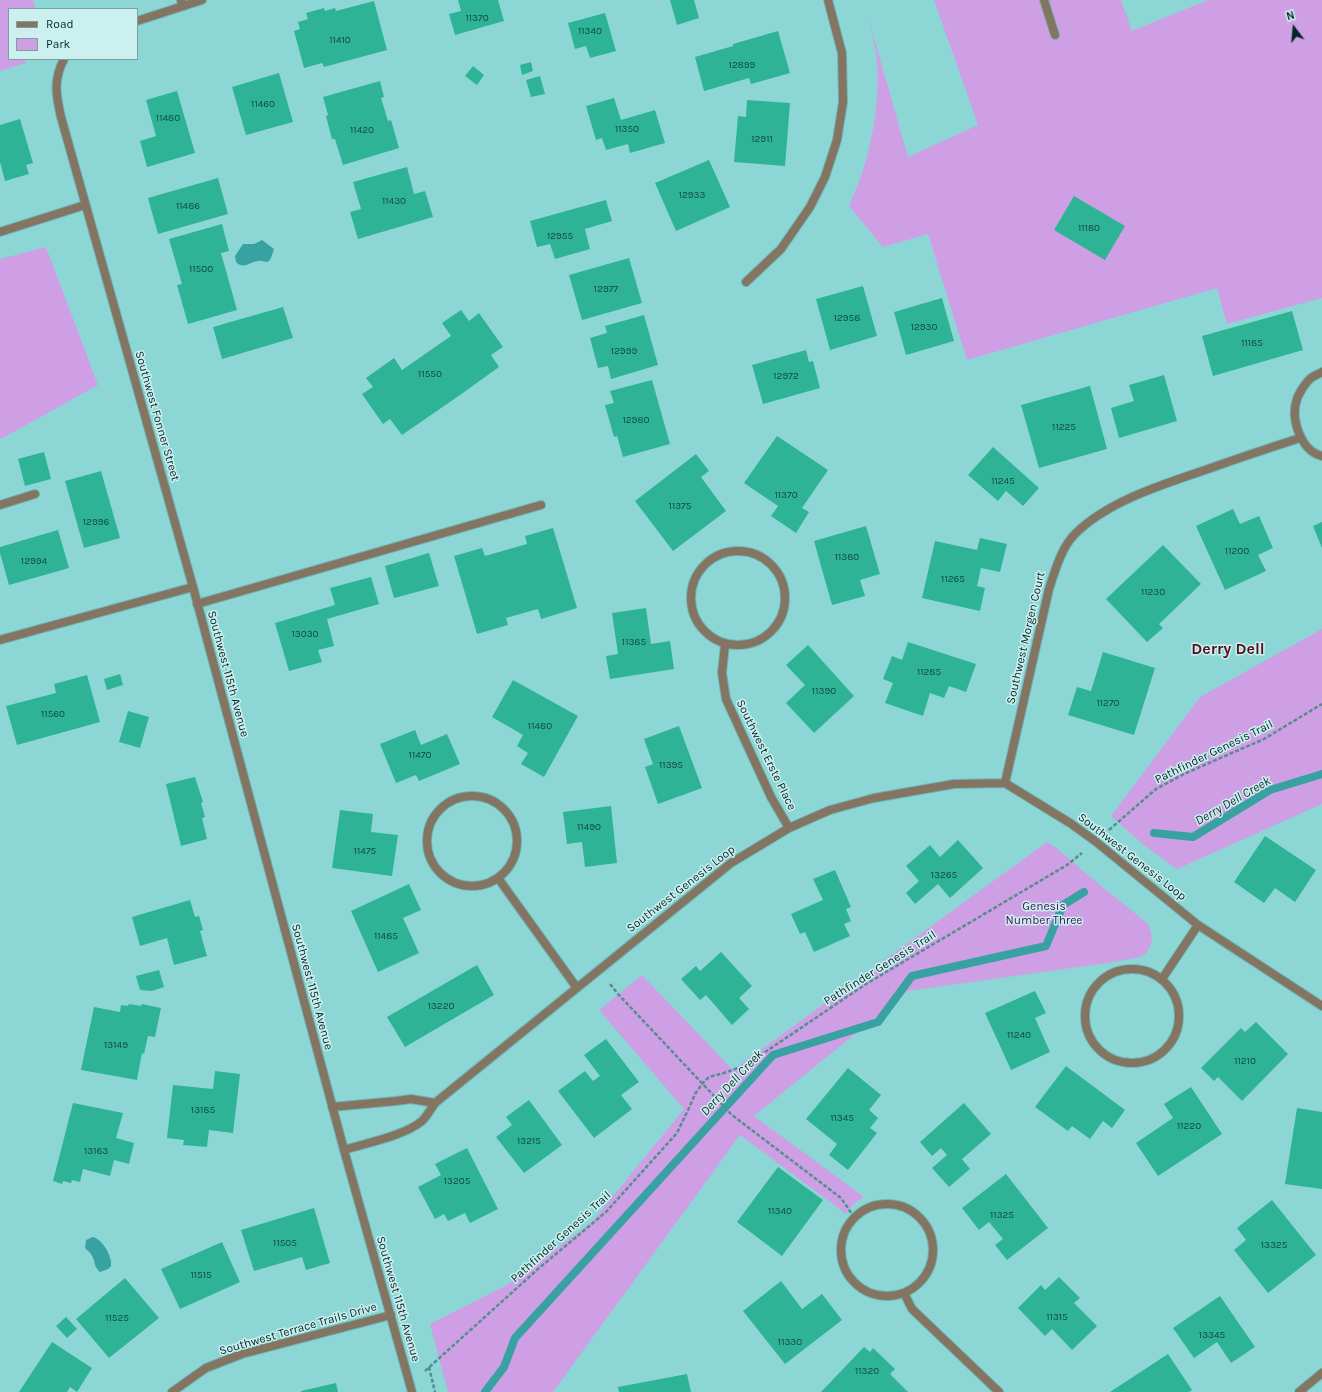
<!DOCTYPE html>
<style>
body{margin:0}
#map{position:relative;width:1322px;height:1392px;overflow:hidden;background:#8cd7d6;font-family:Karla,sans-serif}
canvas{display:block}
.legend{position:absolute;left:8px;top:8px;width:130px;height:52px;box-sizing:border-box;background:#ccf0ef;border:1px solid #7c9f9f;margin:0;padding:5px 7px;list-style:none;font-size:12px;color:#052626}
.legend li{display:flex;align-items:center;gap:8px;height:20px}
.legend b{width:20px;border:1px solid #7c9f9f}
.north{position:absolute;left:1274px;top:8px;width:40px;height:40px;-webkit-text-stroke:3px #ccf0ef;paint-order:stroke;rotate:344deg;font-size:11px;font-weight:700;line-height:16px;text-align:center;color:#052626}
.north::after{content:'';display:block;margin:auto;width:14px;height:18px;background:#052626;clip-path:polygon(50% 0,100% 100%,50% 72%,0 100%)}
</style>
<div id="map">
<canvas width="1322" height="1392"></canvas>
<ul class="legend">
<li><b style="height:5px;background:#837561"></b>Road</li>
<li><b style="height:11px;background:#ce9fe4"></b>Park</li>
</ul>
<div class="north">N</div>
</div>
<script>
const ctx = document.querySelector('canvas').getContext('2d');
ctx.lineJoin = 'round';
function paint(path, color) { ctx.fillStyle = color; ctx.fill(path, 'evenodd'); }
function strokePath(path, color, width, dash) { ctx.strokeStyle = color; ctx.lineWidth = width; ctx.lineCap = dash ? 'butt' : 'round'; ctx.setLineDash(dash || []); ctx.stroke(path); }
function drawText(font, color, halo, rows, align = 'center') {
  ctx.font = font + ' Karla,sans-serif'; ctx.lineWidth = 3; ctx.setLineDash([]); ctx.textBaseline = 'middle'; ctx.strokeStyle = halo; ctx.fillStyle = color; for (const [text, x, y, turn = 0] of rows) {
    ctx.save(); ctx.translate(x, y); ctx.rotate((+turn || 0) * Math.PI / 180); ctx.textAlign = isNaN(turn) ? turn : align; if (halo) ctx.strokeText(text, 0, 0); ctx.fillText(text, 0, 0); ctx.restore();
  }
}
const green = new Path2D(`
 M0 0H33L36 9H9V59H25L26 63 0 71Z
 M934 0H1121L1132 31 1208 0H1322V298L1227 324 1217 288 967 360 928 234 883 247 849 206C870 160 880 111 877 61 875 44 871 29 867 13L908 157 978 125Z
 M46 247 98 385 1 439 0 437V259Z
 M1322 629V804L1177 869 1144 845 1111 816 1200 697Z
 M1047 842 1058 849 1090 877 1147 923C1154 933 1154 949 1142 956 1136 959 1128 959 1121 961L908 991 754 1116 864 1197 853 1204 846 1214 740 1135 553 1392H448L430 1324 507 1285 592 1222 684 1109 599 1010 642 975 733 1070Z`);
const water = new Path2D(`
 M262 240 274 249 271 258 268 262C265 262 261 260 258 261 249 262 244 270 236 262L235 256 243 244H254Z
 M93 1237C102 1239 113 1257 111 1266L108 1269 100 1272C93 1266 96 1262 92 1256 91 1253 87 1250 85 1248L86 1240Z`);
const stream = new Path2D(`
 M1154 833 1193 837 1270 790 1322 774
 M485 1392 504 1367 515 1338 773 1055 878 1022 912 976 1046 946 1063 905 1084 892`);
const building = new Path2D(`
 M458 0H498L504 21 455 35 449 14 461 11Z
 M670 0H694L699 18 677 25Z
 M374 1 387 50 324 67 322 63 304 68 294 31 300 29 298 22 308 19 306 13 324 8 325 11 335 8 336 11Z
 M605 13 616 51 590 58 586 46 575 49 568 23Z
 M778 31 790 73 751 84 749 78 704 91 695 57 733 46V44Z
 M531 62 533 71 522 75 520 65Z
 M473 66 484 75 477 85 465 76Z
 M279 73 293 122 246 135 232 87Z
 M540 76 545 94 531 97 526 80Z
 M380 81 384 97 381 98 388 121 391 120 399 148 343 165 335 139H332L326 116 328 115 323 97Z
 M177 91 195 153 147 167 140 141 156 136 146 100Z
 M614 98 621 120 655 110 665 143 630 153 628 144 606 150 602 138 596 140 586 106Z
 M747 100 790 103 785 166 734 162 738 116 746 117Z
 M20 119 33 163 26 165 29 174 5 181 0 162V125Z
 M709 160 730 207 676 231 655 183Z
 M407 167 414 194 425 191 433 217 358 239 350 212 361 209 353 182Z
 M218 178 228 214 158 234 148 198Z
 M1074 196 1125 226 1105 260 1054 230Z
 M606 200 612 221 585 229 590 249 555 259 550 244 537 247 530 221Z
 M222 224 229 251 221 253 237 310 188 324 177 285 182 284 169 239Z
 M629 258 642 303 582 320 569 275Z
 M863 286 877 336 830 350 816 299Z
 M942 298 954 341 906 355 894 312Z
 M283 307 293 338 222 359 213 327Z
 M461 310 469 321 479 313 503 347 491 355 499 367 460 395 402 435 390 419 383 424 362 394 373 387 366 378 394 358 402 370 451 336 442 323Z
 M1292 311 1303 350 1213 376 1202 336Z
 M644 315 658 365 611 379 608 366 598 368 590 338 607 333 605 326Z
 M806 350 809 362 813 361 820 388 763 404 752 365Z
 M1164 375 1177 421 1119 438 1111 408 1134 401 1129 385Z
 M652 380 670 444 623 457 617 436 614 437 605 405 614 403 610 391Z
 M1090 386 1107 449 1039 468 1021 405Z
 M777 436 828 470 802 508 809 512 796 533 771 516 778 506 744 483Z
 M993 447 1039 488 1023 506 1006 491 998 501 968 475Z
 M44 452 51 479 25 486 18 459Z
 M696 454 709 471 701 477 726 511 673 551 635 501Z
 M101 471 120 538 84 548 65 481Z
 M1233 509 1240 524 1259 516 1273 548 1258 555 1266 571 1225 590 1196 526Z
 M1322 522V548L1313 526Z
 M866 526 880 574 860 580 865 596 832 605 814 541Z
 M553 528 577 608 541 619 538 609 506 618 508 625 477 634 454 556 482 548 485 556 527 544 525 536Z
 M58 530 69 568 9 585 0 553V547Z
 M980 538 1007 544 1000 572 981 568 977 586 985 588 980 611 922 598 935 541 977 550Z
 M1163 545 1201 584 1159 624 1163 628 1147 642 1106 599Z
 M429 553 439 586 394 598 385 566Z
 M371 577 379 604 327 619 334 646 318 650 322 662 289 671 275 623 335 605 330 588Z
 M646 608 651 644 670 641 674 669 610 679 606 656 618 654 612 613Z
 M908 642 976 664 966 692 949 686 944 698 930 693 923 716 885 703 893 683 883 679 892 656 902 660Z
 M808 645 854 696 814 733 786 703 805 685 786 665Z
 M1103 652 1155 668 1134 735 1068 715 1077 687 1091 691Z
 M120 674 123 685 107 690 104 679Z
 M87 675 100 722 17 745 6 706 56 693 54 684Z
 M513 680 578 716 544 777 521 764 528 753 517 746 523 735 492 717Z
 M128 711 149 717 140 748 119 742Z
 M679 726 702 788 658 804 645 767 653 764 644 739Z
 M415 730 421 745 447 734 460 764 419 781 416 775 396 783 380 744Z
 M195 777 203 802 201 803 205 817 202 818 207 839 181 846 166 784Z
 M611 806 617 863 585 867 582 842 567 844 563 812Z
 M340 810 373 814 371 832 398 835 392 876 332 868Z
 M1265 836 1316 870 1295 902 1275 888 1264 903 1234 882Z
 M958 840 983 868 950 898 938 884 915 904 906 893 919 881 906 866 930 845 940 857Z
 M835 870 851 907 846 909 851 921 844 924 850 936 814 952 805 932 800 934 791 914 823 900 813 879Z
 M409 884 421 910 403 918 419 953 378 972 351 911Z
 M190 900 195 917 199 916 203 930 200 931 207 956 174 965 167 938 140 946 132 917Z
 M721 952 752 986 739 998 749 1009 732 1025 706 995 700 1000 681 979 696 966 700 971Z
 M477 965 494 995 405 1047 387 1017Z
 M159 970 164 987 152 991 140 990 136 976Z
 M1035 991 1046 1013 1035 1018 1050 1052 1011 1070 985 1013Z
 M129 1004 141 1006 142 1004 161 1008 155 1037 148 1036 144 1054 142 1053 137 1080 81 1070 94 1007 120 1012 121 1005 128 1006Z
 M1256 1022 1288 1054 1242 1101 1218 1077 1214 1081 1201 1068 1241 1028 1245 1032Z
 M606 1039 639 1082 621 1095 632 1109 594 1138 558 1091 585 1071 593 1081 600 1076 584 1055Z
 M1066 1066 1125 1110 1112 1128 1103 1121 1090 1139 1072 1126 1068 1131 1035 1107Z
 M848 1068 881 1095 869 1110 878 1118 870 1128 877 1133 848 1170 829 1155 837 1144 806 1119Z
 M215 1071 240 1074 233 1133 209 1130 207 1147 183 1145 184 1140 167 1138 173 1085 213 1089Z
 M1191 1087 1222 1134 1158 1176 1136 1143 1173 1118 1164 1104Z
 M529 1100 562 1145 524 1173 496 1137 512 1125 506 1117Z
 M73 1103 123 1113 116 1138 134 1143 129 1164 114 1160 110 1176 83 1169 80 1182 72 1180 71 1183 63 1181 62 1184 53 1181Z
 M964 1103 991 1134 962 1159 970 1169 949 1187 932 1168 947 1155 941 1148 932 1156 920 1142Z
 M1297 1108 1322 1112V1189L1285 1184Z
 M467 1148 498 1209 470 1223 465 1213 448 1221 444 1214 435 1219 418 1187 441 1175 435 1164Z
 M778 1167 823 1200 782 1256 737 1222Z
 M1006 1174 1048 1228 1007 1260 995 1245 1003 1239 989 1222 979 1230 962 1208Z
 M1272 1200 1316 1255 1268 1293 1234 1250 1246 1240 1237 1228Z
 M314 1208 330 1263 306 1270 302 1257 254 1271 241 1230Z
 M222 1242 240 1282 180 1309 161 1269Z
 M1059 1277 1080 1298 1074 1303 1097 1326 1072 1350 1052 1329 1045 1336 1018 1308 1041 1285 1045 1290Z
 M125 1278 159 1318 109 1358 76 1319Z
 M781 1281 802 1309 822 1294 842 1320 785 1364 743 1311Z
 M1220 1296 1255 1347 1231 1363 1217 1342 1194 1358 1173 1328Z
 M66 1317 77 1329 67 1338 56 1326Z
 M52 1342 92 1368 77 1392 70 1387 67 1392H19Z
 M864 1347 870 1352 873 1348 895 1369 890 1374 908 1392H821Z
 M1168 1354 1192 1390 1189 1392H1110Z
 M687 1374 691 1392H619L618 1387Z
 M336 1383 338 1392H301V1391Z`);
const path = new Path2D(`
 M1109 830 1156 789 1184 774 1264 739 1322 704
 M610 984 618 994 732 1115 841 1198 854 1217
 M429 1367 435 1392
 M425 1371 538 1269 606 1212 677 1133 689 1108 695 1094 702 1084 709 1077 724 1073 746 1065 866 984 1067 865 1082 853`);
const service = new Path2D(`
 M181 0 183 6
 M1044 0 1055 35
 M0 505 35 494
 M197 604 541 505`);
const minor = new Path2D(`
 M0 232 85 205
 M746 282 781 249 810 207 825 177 837 140 843 102 842 53 828 0
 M1322 372C1318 374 1314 376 1311 378 1306 382 1299 393 1297 399 1290 419 1301 451 1322 456
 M691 598a47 47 0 1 1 94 0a47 47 0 1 1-94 0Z
 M0 640 193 587
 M725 644 722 673 726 699 771 797 789 828
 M1005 783 1049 589C1055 571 1061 548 1075 534 1108 501 1164 484 1208 469 1239 458 1269 448 1300 438
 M427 841a45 45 0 1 1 90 0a45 45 0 1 1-90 0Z
 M498 878 577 988
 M1085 1016a47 47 0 1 1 94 0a47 47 0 1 1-94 0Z
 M1162 979 1198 925
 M332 1107 396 1101 411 1099 435 1103
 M344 1150C366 1143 404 1136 422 1121 427 1116 431 1109 435 1103L731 863 789 828 830 810 874 798 954 784 1005 783 1070 823 1095 841 1198 925 1322 1006
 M841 1250a46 46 0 1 1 92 0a46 46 0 1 1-92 0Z
 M904 1293 912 1309 999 1392
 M172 1392 206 1368 242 1354 391 1315
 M1299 1392 1322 1373`);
const tertiary = new Path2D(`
 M137 21 202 0
 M64 59C53 80 56 95 61 117L193 587 344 1150 412 1392`);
const numberNames = [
 ["11370",477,18],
 ["11340",590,31],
 ["11410",340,40],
 ["12899",742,65],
 ["11460",263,104],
 ["11480",168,118],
 ["11350",627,129],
 ["11420",362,130],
 ["12911",762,139],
 ["12933",692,195],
 ["11430",394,201],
 ["11486",188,206],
 ["11180",1089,228],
 ["12955",560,236],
 ["11500",201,269],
 ["12977",606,289],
 ["12958",847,318],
 ["12930",924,327],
 ["11185",1252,343],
 ["12999",624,351],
 ["11550",430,374],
 ["12972",786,376],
 ["12980",636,420],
 ["11225",1064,427],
 ["11245",1003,481],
 ["11370",786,495],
 ["11375",680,506],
 ["12996",96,522],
 ["11200",1237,551],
 ["11380",847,557],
 ["12994",34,561],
 ["11265",953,579],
 ["11230",1153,592],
 ["13030",305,634],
 ["11385",634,642],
 ["11285",929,672],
 ["11390",824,691],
 ["11270",1108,703],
 ["11560",53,714],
 ["11480",540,726],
 ["11470",420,755],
 ["11395",671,765],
 ["11490",589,827],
 ["11475",365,851],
 ["13265",944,875],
 ["11485",386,936],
 ["13220",441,1006],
 ["11240",1019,1035],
 ["13149",116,1045],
 ["11210",1245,1061],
 ["13185",203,1110],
 ["11345",842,1118],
 ["11220",1189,1126],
 ["13215",529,1141],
 ["13163",96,1151],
 ["13205",457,1181],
 ["11340",780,1211],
 ["11325",1002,1215],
 ["11505",285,1243],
 ["13325",1274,1245],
 ["11515",201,1275],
 ["11315",1057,1317],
 ["11525",117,1318],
 ["13345",1212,1335],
 ["11330",790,1342],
 ["11320",867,1371]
];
const streetNames = [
 ["Southwest Fonner Street",157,416,74],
 ["Southwest Morgen Court",1026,638,-77],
 ["Southwest 115th Avenue",228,674,75],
 ["Pathfinder Genesis Trail",1214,752,-26],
 ["Southwest Erste Place",766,755,64],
 ["Southwest Genesis Loop",1132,857,38],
 ["Southwest Genesis Loop",681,889,-38],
 ["Pathfinder Genesis Trail",880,968,-32],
 ["Southwest 115th Avenue",312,987,75],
 ["Pathfinder Genesis Trail",561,1237,-42],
 ["Southwest 115th Avenue",398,1299,74],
 ["Southwest Terrace Trails Drive",298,1329,-16]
];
const parkNames = [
 ["Genesis",1044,907],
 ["Number Three",1044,921]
];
const waterNames = [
 ["Derry Dell Creek",1233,801,-30],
 ["Derry Dell Creek",732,1083,-47]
];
const districtNames = [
 ["Derry Dell",1228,649]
];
paint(green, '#ce9fe4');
paint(water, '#37a2a1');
strokePath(stream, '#37a2a1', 8);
paint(building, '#2fb397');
strokePath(service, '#71b4b3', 10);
strokePath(minor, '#71b4b3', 10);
strokePath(tertiary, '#71b4b3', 10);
strokePath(path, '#558e8e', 2.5, [4, 2]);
strokePath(service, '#837561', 8);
strokePath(minor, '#837561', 8);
strokePath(tertiary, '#837561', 8);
drawText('10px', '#104942', null, numberNames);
drawText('12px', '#052626', '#ccf0ef', streetNames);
drawText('12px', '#400f53', '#ccf0ef', parkNames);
drawText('italic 13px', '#172f2e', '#ccf0ef', waterNames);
drawText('bold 16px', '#55101d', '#ccf0ef', districtNames);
</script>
